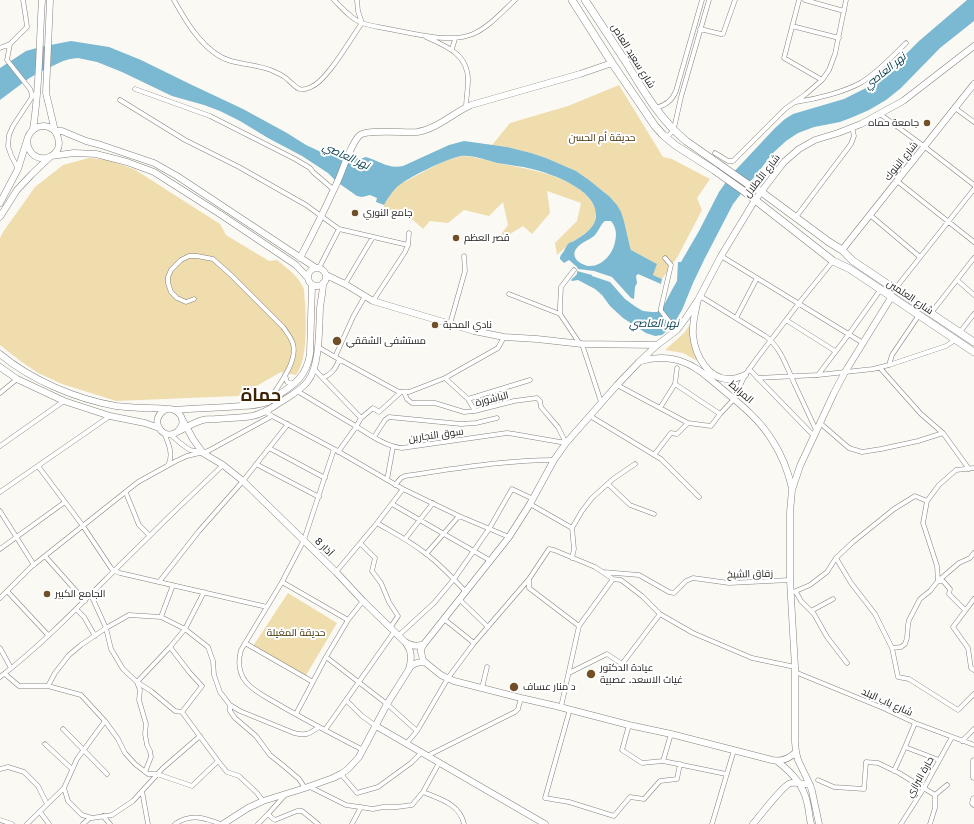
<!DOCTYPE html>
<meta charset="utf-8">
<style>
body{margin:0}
canvas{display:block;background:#fbf9f4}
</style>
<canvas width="974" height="824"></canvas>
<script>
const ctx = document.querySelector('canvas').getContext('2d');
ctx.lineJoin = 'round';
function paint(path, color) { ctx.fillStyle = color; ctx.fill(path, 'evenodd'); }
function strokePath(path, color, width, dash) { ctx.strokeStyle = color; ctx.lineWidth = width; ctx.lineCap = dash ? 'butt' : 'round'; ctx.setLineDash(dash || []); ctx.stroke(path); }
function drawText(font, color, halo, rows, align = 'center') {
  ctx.font = font + ' "Golos Text",Cairo,sans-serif'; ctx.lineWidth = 4; ctx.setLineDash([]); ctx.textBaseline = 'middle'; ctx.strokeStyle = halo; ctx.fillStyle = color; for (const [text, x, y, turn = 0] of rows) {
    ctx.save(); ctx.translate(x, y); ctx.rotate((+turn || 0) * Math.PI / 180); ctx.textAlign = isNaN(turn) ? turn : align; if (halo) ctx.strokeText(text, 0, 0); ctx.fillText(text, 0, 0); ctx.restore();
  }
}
const green = new Path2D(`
 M619 85 663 157 672 159 710 179 697 198 702 210 678 256 662 279 653 275 657 264 631 250 630 247 624 221 617 205 610 197 589 180 576 171 546 158 531 153 507 147 492 145 510 123 568 106Z
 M462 156C474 156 485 160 497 163 527 169 573 175 591 201 594 205 597 210 596 215 595 230 581 236 570 243 566 246 561 252 557 255L555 243 577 221 581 203 547 191 550 213 532 234 523 226 494 244 508 225 503 202 489 216 464 210 448 223 430 221 423 229 413 220 383 209C385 201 390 193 396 188 400 183 407 181 412 178 428 169 444 160 462 156Z
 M89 158 107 160 134 169 220 224 226 235 269 261 277 260C287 268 297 275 303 287 305 291 304 297 305 302 306 321 308 360 296 375L281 372 239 396 116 401 62 384 38 373 19 360 0 345V238L3 232 35 187 63 165Z
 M694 319 691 333 692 347 703 364 683 353 665 350 684 333Z
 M288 593 337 623 305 677 253 646Z`);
const water = new Path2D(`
 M967 0H974V21L940 48 901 88 886 100 869 110 853 117 840 122 814 127 798 133 786 141 773 153 766 162 733 204 704 260 693 283 682 310 676 320 668 330 662 335 655 336 646 333 623 318 610 306 602 295 595 289 578 280 572 281 571 280 577 274V271L592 275V276L610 282 625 299 636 307 643 311 652 312H657L663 307 673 288 677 281 678 262H681L699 231 719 192 731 175 775 128 785 119 793 114 844 99 870 86 897 63 919 41Z
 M71 41 109 47 141 60 192 85 243 109 287 133 306 145 319 151 328 154 353 157 360 159 366 157C380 161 387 169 403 166L449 145 464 141 507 147 531 153 546 158 576 171 589 180 610 197 617 205 621 212 624 221 630 247 631 250 657 264 653 275 662 279 661 284 638 274 636 276 637 283 635 287 634 299 631 298 612 277 594 271 578 269 577 267 569 260 564 263 560 259C560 255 562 254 564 251 565 248 567 245 569 243 571 242 575 241 577 239 586 234 597 225 596 214 595 189 552 174 532 169 521 166 508 165 497 163 485 160 473 155 461 156 446 159 406 178 396 188 391 193 387 199 384 205L376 202 377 198 370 195 362 197 357 196 337 182 328 173 302 156 268 138 240 121 220 111 204 105 172 96 122 72 97 62 78 58 70 59 63 61 38 73 28 79 0 100V68L26 51 40 47ZM605 221H611C616 227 617 234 615 242 613 253 603 266 590 266 582 266 570 258 576 249 580 243 589 240 594 236 599 231 600 225 605 221Z`);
const street = new Path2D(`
 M174 0C186 22 205 54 231 61 245 65 262 65 275 72 280 74 284 76 288 80 297 87 298 93 311 87 327 81 351 38 362 23L358 11 357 0
 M334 0C342 8 351 19 362 23 370 26 380 27 389 29 413 33 449 44 473 34 489 27 502 12 515 0
 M799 0 784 58 822 80
 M805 0 844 11
 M792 26 839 38
 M700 29 721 34H723L735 0
 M426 37C446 46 468 54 468 80 468 89 466 99 466 108
 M0 48 10 44
 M452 49 455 39
 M135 89 210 116 295 159 310 168 313 172 334 190
 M120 100 185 140 239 167 306 205 339 229 408 245
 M796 102C816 99 845 92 862 82 879 71 892 57 906 43
 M655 108C665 106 672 101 676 91L702 0
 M955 108 974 122
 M880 114 925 147 974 185
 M664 136 669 135 672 132 675 124 681 97 709 0
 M715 153 728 161H733L785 109 806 94 822 80 829 70 835 54 846 0
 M18 169 11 155 8 146 9 135 13 126 32 97V94L30 89 7 60 10 44 27 27 26 19 23 0
 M897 181 974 242
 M870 215 920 257
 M796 217 851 144 854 136 852 127
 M721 256 863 343
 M665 258 671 265 661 308V311L673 326 677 330
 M319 268 339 229
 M574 270 561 287 560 306V314L580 344
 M957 280 974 295
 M345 284 373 237
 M895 289 974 189
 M509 294 560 314
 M700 296 765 336C781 347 787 368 795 385 802 400 809 415 816 430
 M194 299 186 302 177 298 171 292 168 283V277L171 270 181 260 189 256H197L213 259 231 275 283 327C287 333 291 337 293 344 298 361 279 385 270 399
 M373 301 405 252 408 245 409 233
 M931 313 974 258
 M736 318 757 278
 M786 320 835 351
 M450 324 465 271 464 256
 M960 332 974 314
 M582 344 601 402
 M318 347 335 357 399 392H409L445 378 498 348 504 337
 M335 357 353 317 365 296
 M889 365 892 355 919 315
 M880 368 921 414 943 433 969 469
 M314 369 361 418
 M749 369 814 436
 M285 375 287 382 293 384
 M818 375 849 334 881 289
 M323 378C332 373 335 370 339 360
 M445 378 468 399 475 411
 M757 378 818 375 873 369 889 365 946 346 952 342 955 338
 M675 384 677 368
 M617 385 688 423 711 426 720 414 734 399 745 375 758 357 799 303 833 261
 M297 391C316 402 335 414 354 425 367 433 386 447 402 448L507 433 514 434 566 443
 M404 392 407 399 412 403H435L464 412 475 411 514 401 537 398 540 401 541 407 546 413 558 427 566 443
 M0 393 17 379
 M468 399 530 380
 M660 408 675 384 720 414
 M266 412 272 416 334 449 403 489 459 516 509 537
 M590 416 661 459 699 497
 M820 423 849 448 862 452 881 449 918 441 943 433
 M164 433C168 442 174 455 168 465
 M170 434 180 443 190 450 201 452
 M374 437 385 420 389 417 461 424 476 423 497 418
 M0 446 64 401
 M269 448 325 478
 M334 449 304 540 282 582 241 650C238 661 238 672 246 682 253 691 266 697 276 703 305 720 334 735 363 750
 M338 452 356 427 361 418 373 408 379 412 401 392
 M654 455 671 433 677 434 688 423
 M256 464 319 497
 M38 466 83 526 111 568 114 571 120 573 267 607
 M387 480 393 447
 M608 484 630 505 654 514
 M395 485 401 478 405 476C454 469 504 460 554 460
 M0 492 110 416
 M126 493 139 525 149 535
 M392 504 491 561
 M530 504 572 528
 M0 511 34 565
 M377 523C394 533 410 541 425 553 440 564 453 578 466 592
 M405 539 433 503
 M361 544 375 558 372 571 381 583 389 602 398 616 390 628
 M0 549 65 502
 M426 554 459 516
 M45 556 85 601
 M572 558 574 549 572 528 582 511 592 498 613 479 635 464
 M836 558 851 583 875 614 892 648 898 677 909 679 958 710 974 694
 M336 572 377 523 403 489
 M603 572 639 575 669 592 674 593 686 581 693 578 729 583 790 580
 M529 580V588L579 626
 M938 581 937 566 923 523 927 501 939 485 956 470 974 468
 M938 581H943L950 589 949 594 965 610
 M159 582 199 531 243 481 288 424
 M282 582 348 620
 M7 591 48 635
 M796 592 801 601 814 614 827 637 847 663
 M791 593 810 585 827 572 836 558 853 542 894 509 915 496 927 501
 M91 595 106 628 111 649 123 669 137 682 151 691 175 711 182 712 218 761 227 772 239 776 257 793 263 801
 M0 598 31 567 138 482 176 461 187 456 208 451 272 416
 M974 599 953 627 968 648 971 668 974 670
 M460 600 488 627
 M76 609 84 617 95 636
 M811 611 833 599
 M161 617 173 585
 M444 619 474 643
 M398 636 434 603 454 579 489 529 512 489 533 499
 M245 643 313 682
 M170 647 190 673 202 686 182 712
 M0 648 11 668
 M892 648 901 647 905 644 907 638 908 625 909 620 920 599 930 591 938 581 959 563 970 558 974 553
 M326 657 387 704 417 731
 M795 672 883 708 915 723 974 745
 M569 673 607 654 622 664 660 614
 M5 674 19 686H48L81 695 105 721 118 739 125 753 135 764 148 774H157L192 786 218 761
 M0 677C43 644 82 603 120 565 154 531 188 498 223 465
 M48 686 55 673 69 655 81 645 106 628 129 615 161 617 185 629 208 647 213 661 214 675 220 692 230 705 240 711 294 733C306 736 309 734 319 727
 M482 688 487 667
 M346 700 362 716 376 726
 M230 705V711L235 718 256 736 270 755 285 767 299 779 305 788
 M561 707 579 626 613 579
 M570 709 545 798 569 802 614 816 630 797 644 799 660 781 677 779 680 764
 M296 714 326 657 348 620 363 601
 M915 723 905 747 939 760
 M629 725 622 750 642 763 663 761 726 774
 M63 729 107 774
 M325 730 394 632
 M962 741 974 729
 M45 744 72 769
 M406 744 417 731 448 678 474 643 529 579 549 549 554 550 595 567 613 579 621 580 642 596 660 614 693 633 752 658 795 667
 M427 756 515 712 518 709 521 698
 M663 761 671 734
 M0 769 8 767 24 772 38 786 47 804
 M894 771 905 747
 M145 772 151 757 150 751 147 745 145 734 146 724 139 700 140 690 137 682 170 647 185 629 204 592
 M341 774 357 793 378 787 411 763 421 753
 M818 780 834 787 864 789 866 762 878 763 899 773 935 795
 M310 787 346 805 373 809 383 807H397L412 805 423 792 439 763
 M64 788 68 801 82 815 92 818 112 815 133 801 163 768 200 736
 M142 791 148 824
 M423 792C440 799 460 804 464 824
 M935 795 947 785
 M40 812 49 824
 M268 814 272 818 275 820 297 811H302L318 824
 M103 816 110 824
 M0 820 12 824
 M27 824 64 788 77 759 105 721
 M83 824 90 818
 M175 824C191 813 204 818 221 824
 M258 824 268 814 285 795
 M352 824 361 807
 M712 824 734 750
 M901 824 924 788 952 737
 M930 824 935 808V795`);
const secondary = new Path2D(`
 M50 0 46 93 55 131H62L86 141 101 145 154 163 177 176 316 268
 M33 129C40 87 39 43 42 0
 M0 203 18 169 28 137C32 128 41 123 51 128 55 130 57 134 58 138 65 159 30 169 27 141
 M0 217 17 190 32 174 51 156 74 153 96 154 127 162 154 172 220 214 296 265 308 278
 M842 250 974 84
 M300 258C312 235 324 211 335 187 341 176 351 142 360 135 368 129 405 133 417 132 437 129 453 113 471 105L580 74 612 63
 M308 277a9 9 0 1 1 18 0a9 9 0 1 1-18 0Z
 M326 275 345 284 373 301 474 331 504 337 537 339 582 344 657 345
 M697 304C695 314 692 324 693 335 695 355 708 380 730 379 736 379 740 377 745 375
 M0 354C31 380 76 399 116 406 126 407 137 408 147 408 153 408 159 408 165 409
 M641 361C655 357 669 357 683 362 696 366 706 376 716 384 736 401 758 417 772 440 782 455 788 471 792 488
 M0 367 17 379 64 401 110 416 145 423 159 428
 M175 410C197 408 219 408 241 406 250 406 259 405 268 402 288 388 306 381 310 354L312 285
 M182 419 193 439 203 453 223 465 243 481 336 572 363 601 405 642C412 651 412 658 409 669
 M177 432C179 430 181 428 182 425 185 413 169 403 161 413 152 422 161 437 173 434 183 430 193 422 203 420 207 419 211 419 215 419 226 418 241 418 252 416 266 413 272 407 284 400 292 395 302 389 308 381 320 365 319 328 320 308 321 299 323 292 323 283
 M405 642C411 646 417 647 424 644
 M376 726 545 824
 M796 752C789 759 782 762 772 760L671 734 629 725 556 706 521 698 454 681 441 675 426 663 423 660 421 652V649L424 644 509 537 530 504 554 460 566 443 617 385 639 362 657 345 677 330 686 318 698 300 721 256 755 200 784 162 799 149 815 140 838 133 861 124 903 101 974 46
 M777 761C791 772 803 784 807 802 809 809 809 817 811 824
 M974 761V777
 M974 799 973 803 974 804
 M223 824 248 808 263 801 305 788 333 778 341 774 348 769 359 757 387 704 411 666C416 662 420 661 426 663
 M753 824C760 816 784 784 791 783 797 782 805 784 810 785
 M819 824 812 791 810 785 798 760 796 752 795 742V667L790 580V512L792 490 800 466 834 393 845 372 892 296`);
const primary = new Path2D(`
 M572 0 612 63 655 126 663 135 675 145 714 170 745 192 833 261 850 269 974 352
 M585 0C598 20 611 39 624 59 642 88 659 119 686 141L749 185 760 191 829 242 842 250 853 261 974 342`);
const markers = [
 [927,123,4,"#714f27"],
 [355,213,4,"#714f27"],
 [456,238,4,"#714f27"],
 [435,325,4,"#714f27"],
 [337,341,5,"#714f27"],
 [47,594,4,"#714f27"],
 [591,674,5,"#714f27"],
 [514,687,5,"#714f27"]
];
const streetNames = [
 ["شارع سعيد العاص",633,56,58],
 ["شارع البنوك",901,161,-51],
 ["شارع الأطلال",762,176,-52],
 ["شارع العلمين",910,297,34],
 ["المرابط",741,392,41],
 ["الباشورة",492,399,-14],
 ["سوق النجارين",436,435,-8],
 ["8 آذار",324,547,45],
 ["زقاق الشيخ",750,574,-1],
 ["شارع باب البلد",887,702,24],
 ["حارة البرازي",920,777,-60]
];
const poiNames = [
 ["جامعة حماه",919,123,"right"],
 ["جامع النوري",363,213],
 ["قصر العظم",464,238],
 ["نادي المحبة",443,325],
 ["مستشفى الشققي",346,341],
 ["الجامع الكبير",55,594],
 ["عيادة الدكتور",600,668],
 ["غياث الاسعد. عصبية",600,680],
 ["د منار عساف",523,687]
];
const parkNames = [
 ["حديقة أم الحسن",602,138],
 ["حديقة المغيلة",296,633]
];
const waterNames = [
 ["نهر العاصي",885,71,-39],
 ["نهر العاصي",346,156,24],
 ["نهر العاصي",654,324]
];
const townNames = [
 ["حماة",261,395]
];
paint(green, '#f0ddae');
paint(water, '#7ab9d1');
strokePath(street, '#85837f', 5);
strokePath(secondary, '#85837f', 7);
strokePath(primary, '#85837f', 8);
strokePath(street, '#fff', 4);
strokePath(secondary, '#fff', 6);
strokePath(primary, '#fff', 7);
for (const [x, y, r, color] of markers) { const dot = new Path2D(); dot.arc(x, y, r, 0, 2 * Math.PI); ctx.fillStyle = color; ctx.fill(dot); strokePath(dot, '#fff', 1.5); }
drawText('10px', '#22211f', '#fff', streetNames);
drawText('10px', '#22211f', '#fff', poiNames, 'left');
drawText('10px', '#3f2f03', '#fff', parkNames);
drawText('italic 11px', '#00394b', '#fff', waterNames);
drawText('bold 18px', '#3c2301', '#fff', townNames);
</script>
